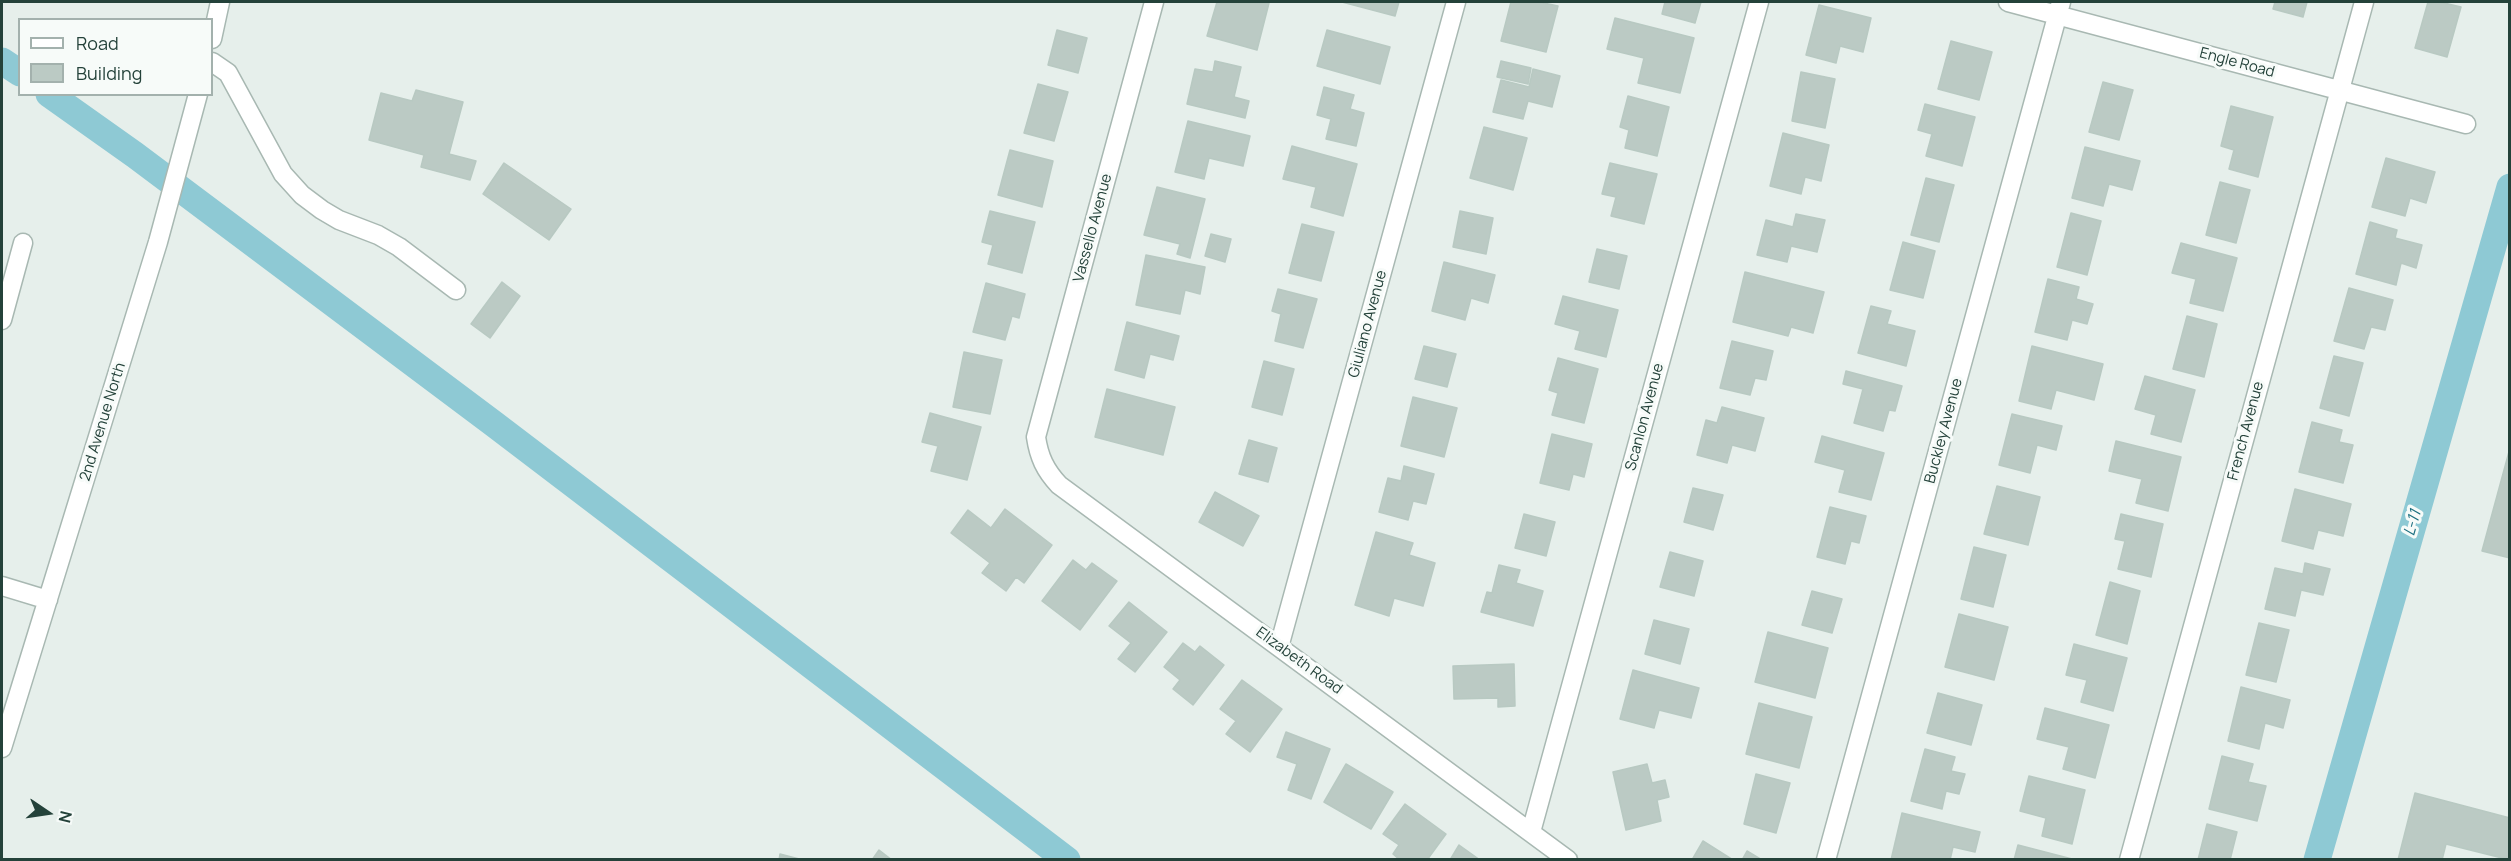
<!DOCTYPE html>
<style>
body{margin:0}
#map{position:relative;width:2511px;height:861px;overflow:hidden;background:#e6efeb;font-family:Manrope,sans-serif}
canvas{display:block}
.frame{position:absolute;inset:0;border:3px solid #24423a;pointer-events:none}
.legend{position:absolute;left:18px;top:18px;width:195px;height:78px;box-sizing:border-box;background:#f7fbf9;border:2px solid #a3b1ad;margin:0;padding:8px 10px;list-style:none;font-size:18px;color:#24423a}
.legend li{display:flex;align-items:center;gap:12px;height:30px}
.legend b{width:30px;border:2px solid #a3b1ad}
.north{position:absolute;left:18px;top:783px;width:60px;height:60px;-webkit-text-stroke:4px #f7fbf9;paint-order:stroke;rotate:103deg;font-size:16px;font-weight:700;line-height:24px;text-align:center;color:#24423a}
.north::after{content:'';display:block;margin:auto;width:21px;height:27px;background:#24423a;clip-path:polygon(50% 0,100% 100%,50% 72%,0 100%)}
</style>
<div id="map">
<canvas width="2511" height="861"></canvas>
<div class="frame"></div>
<ul class="legend">
<li><b style="height:8px;background:#fff"></b>Road</li>
<li><b style="height:16px;background:#bbcac4"></b>Building</li>
</ul>
<div class="north">N</div>
</div>
<script>
const ctx = document.querySelector('canvas').getContext('2d');
ctx.lineJoin = 'round';
function strokePath(path, color, width, dash) { ctx.strokeStyle = color; ctx.lineWidth = width; ctx.lineCap = dash ? 'butt' : 'round'; ctx.setLineDash(dash || []); ctx.stroke(path); }
function paint(path, color) { ctx.fillStyle = color; ctx.fill(path, 'evenodd'); }
function drawText(font, color, halo, rows, align = 'center') {
  ctx.font = font + ' Manrope,sans-serif'; ctx.lineWidth = 6; ctx.setLineDash([]); ctx.textBaseline = 'middle'; ctx.strokeStyle = halo; ctx.fillStyle = color; for (const [text, x, y, turn = 0] of rows) {
    ctx.save(); ctx.translate(x, y); ctx.rotate((+turn || 0) * Math.PI / 180); ctx.textAlign = isNaN(turn) ? turn : align; if (halo) ctx.strokeText(text, 0, 0); ctx.fillText(text, 0, 0); ctx.restore();
  }
}
const canal = new Path2D(`
 M2 61 20 73
 M49 94 135 155 494 424 1067 860
 M2317 860 2510 187`);
const building = new Path2D(`
 M1217 2 1269 3 1257 50 1207 36Z
 M1342 2H1399L1395 16Z
 M1511 2H1539L1558 6 1546 52 1501 41Z
 M1665 2H1701L1695 23 1662 14Z
 M2275 2H2307L2303 17 2273 9Z
 M2428 2H2440L2461 7 2447 57 2415 48Z
 M1819 5 1871 18 1863 52 1840 46 1836 63 1806 55Z
 M1615 18 1694 38 1680 93 1638 83 1644 58 1607 49Z
 M1057 30 1087 38 1078 73 1048 65Z
 M1327 30 1390 47 1380 84 1317 66Z
 M1951 41 1992 52 1979 100 1938 89Z
 M1215 61 1241 67 1234 97 1249 101 1245 118 1187 104 1195 69 1213 72Z
 M1501 61 1531 68 1528 84 1497 77Z
 M1533 69 1560 76 1552 107 1528 101 1523 119 1493 112 1501 80 1529 87Z
 M1801 72 1835 79 1825 128 1792 121Z
 M2103 82 2133 90 2119 140 2089 132Z
 M1038 84 1068 92 1054 141 1024 133Z
 M1324 87 1354 95 1350 109 1364 113 1356 146 1326 139 1331 119 1317 115Z
 M416 90 463 102 449 154 476 161 470 180 421 167 424 155 369 140 381 93 412 101Z
 M1628 96 1669 107 1657 156 1625 148 1629 130 1620 127Z
 M1925 104 1975 117 1962 166 1926 156 1932 134 1918 130Z
 M2231 106 2273 117 2258 177 2229 169 2234 150 2221 146Z
 M1188 121 1250 136 1243 166 1209 158 1204 179 1175 172Z
 M1484 127 1527 138 1513 190 1470 178Z
 M1783 133 1829 145 1821 181 1805 177 1801 194 1770 186Z
 M1292 146 1357 164 1343 216 1311 207 1316 187 1283 179Z
 M2085 147 2140 161 2132 190 2109 184 2103 206 2072 198Z
 M1010 150 1053 161 1042 207 998 195Z
 M2386 158 2435 172 2426 203 2410 198 2405 216 2372 207Z
 M504 163 571 209 549 240 483 194Z
 M1610 163 1657 174 1644 224 1611 216 1616 197 1602 194Z
 M1926 178 1954 185 1939 242 1911 235Z
 M2220 182 2250 190 2236 243 2206 235Z
 M1157 187 1205 199 1190 258 1177 254 1180 244 1144 235Z
 M990 211 1035 222 1022 273 988 264 993 245 982 242Z
 M1460 211 1493 218 1486 254 1453 247Z
 M2071 213 2101 221 2087 275 2057 267Z
 M1796 214 1825 220 1817 252 1791 246 1787 262 1757 255 1766 220 1793 227Z
 M2370 222 2397 230 2395 238 2422 245 2416 268 2401 263 2396 285 2356 274Z
 M1302 224 1334 232 1321 281 1289 273Z
 M1211 234 1231 239 1225 262 1205 256Z
 M1903 242 1935 251 1923 298 1890 290Z
 M2181 243 2237 258 2223 311 2190 303 2196 279 2172 273Z
 M1597 249 1627 256 1619 289 1589 282Z
 M1146 255 1205 267 1200 294 1185 290 1180 314 1136 305Z
 M1444 262 1495 275 1488 303 1471 298 1465 320 1432 311Z
 M1745 272 1824 292 1813 333 1791 327 1788 336 1733 322Z
 M2048 279 2079 287 2076 299 2093 304 2087 324 2072 320 2067 340 2035 332Z
 M502 282 520 296 490 338 471 324Z
 M986 283 1025 294 1019 318 1012 316 1005 340 973 332Z
 M2349 288 2393 300 2385 330 2371 327 2364 349 2334 341Z
 M1278 289 1317 299 1303 348 1275 341 1281 314 1272 311Z
 M1563 296 1618 310 1606 357 1575 349 1580 331 1555 324Z
 M1871 306 1891 311 1887 324 1915 331 1906 366 1858 353Z
 M2187 316 2217 324 2204 377 2173 369Z
 M1127 322 1179 336 1173 360 1150 354 1144 378 1115 370Z
 M1732 341 1773 351 1766 380 1755 378 1750 395 1720 388Z
 M1424 346 1456 354 1447 387 1415 379Z
 M2032 346 2103 364 2094 400 2056 390 2051 409 2019 401Z
 M964 352 1002 360 990 414 953 407Z
 M2334 356 2363 363 2349 416 2320 408Z
 M1558 358 1598 369 1584 423 1552 415 1558 393 1549 390Z
 M1264 361 1294 369 1282 415 1252 407Z
 M1846 371 1902 386 1895 411 1889 410 1883 431 1854 423 1863 389 1843 384Z
 M2145 376 2195 390 2181 442 2151 434 2156 415 2135 409Z
 M1107 389 1175 407 1163 455 1095 437Z
 M1413 397 1457 408 1444 457 1401 446Z
 M1722 407 1764 418 1755 451 1732 445 1727 463 1697 455 1706 420 1717 423Z
 M930 413 981 427 967 480 931 471 938 446 922 442Z
 M2012 414 2062 426 2056 450 2037 445 2030 473 1999 465Z
 M2312 422 2342 430 2339 442 2353 445 2343 483 2299 472Z
 M1552 434 1592 444 1584 477 1573 474 1569 490 1540 483Z
 M1822 436 1884 453 1871 500 1839 492 1845 470 1815 462Z
 M1249 440 1277 448 1268 482 1239 474Z
 M2116 441 2181 457 2168 511 2136 503 2142 479 2109 471Z
 M2510 448V558L2482 551Z
 M1404 466 1434 474 1426 504 1413 501 1408 520 1379 512 1388 478 1401 481Z
 M1997 486 2040 497 2028 545 1984 534Z
 M1693 488 1723 495 1713 530 1684 522Z
 M2295 489 2351 504 2343 536 2318 530 2313 549 2282 541Z
 M1215 492 1259 516 1243 546 1199 522Z
 M1830 507 1866 516 1859 543 1851 541 1845 564 1817 557Z
 M1005 509 1052 545 1024 583 1016 577 1006 591 982 573 990 563 951 533 968 510 991 528Z
 M1524 514 1555 522 1546 556 1515 548Z
 M2121 514 2163 524 2151 577 2118 569 2125 541 2115 539Z
 M1376 532 1413 543 1409 555 1435 563 1423 606 1394 598 1389 616 1355 605Z
 M1974 547 2006 555 1993 607 1961 599Z
 M1670 552 1703 561 1694 596 1660 587Z
 M1073 560 1086 570 1092 563 1117 581 1080 630 1042 601Z
 M2305 563 2330 569 2323 595 2301 590 2295 616 2265 609 2275 568 2303 574Z
 M1499 565 1520 570 1516 583 1543 591 1533 626 1481 612 1487 592 1492 593Z
 M2110 582 2140 591 2127 644 2096 635Z
 M1812 591 1842 599 1832 633 1802 625Z
 M1129 602 1167 632 1135 672 1118 659 1131 643 1109 626Z
 M1959 614 2008 627 1994 680 1945 667Z
 M1654 620 1689 629 1680 664 1645 654Z
 M2259 623 2289 630 2276 682 2246 675Z
 M1768 632 1828 648 1815 698 1755 682Z
 M1183 643 1195 652 1200 646 1224 665 1193 705 1173 689 1180 680 1164 667Z
 M2074 644 2127 658 2113 711 2081 702 2087 680 2066 675Z
 M1514 664 1515 706 1498 707V698L1454 699 1453 666Z
 M1633 670 1699 688 1691 718 1659 710 1654 728 1620 719Z
 M1242 680 1282 709 1250 752 1226 734 1236 721 1220 709Z
 M2241 687 2290 700 2283 728 2265 723 2259 749 2228 741Z
 M1938 693 1982 705 1971 745 1927 733Z
 M1759 703 1812 717 1799 768 1746 754Z
 M2045 708 2109 725 2095 778 2063 769 2069 747 2037 739Z
 M1286 732 1330 749 1311 799 1288 790 1297 764 1277 757Z
 M1925 749 1955 757 1951 771 1965 774 1959 794 1946 791 1942 809 1911 801Z
 M2222 756 2253 764 2248 782 2266 786 2257 821 2209 809Z
 M1346 764 1393 792 1371 829 1324 802Z
 M1647 764 1652 783 1665 780 1669 797 1657 800 1661 821 1626 830 1613 772Z
 M1756 774 1790 783 1776 833 1744 824Z
 M2029 776 2085 790 2072 844 2042 836 2046 818 2020 811Z
 M2415 793 2510 818V860L2446 844 2442 860H2398Z
 M1405 804 1446 834 1427 860H1400L1393 854 1399 845 1383 834Z
 M1902 813 1980 832 1975 852 1953 847 1950 860H1891Z
 M2207 824 2237 832 2230 860H2198Z
 M1703 841 1733 860H1692Z
 M1459 845 1480 860H1450Z
 M2018 845 2072 859V860H2014Z
 M879 850 892 860H872Z
 M1747 851 1762 860H1742Z
 M780 854 803 860H779Z`);
const minor = new Path2D(`
 M1154 2 1036 437C1039 457 1045 470 1059 485L1568 860
 M2008 2 2466 124
 M212 39 220 2
 M212 62 228 73 283 174 302 195 322 210 339 220 378 235 399 247 456 290
 M2 320 23 243
 M2 586 48 600
 M1279 647 1456 2
 M2 748 158 242 198 94
 M1531 832 1759 2
 M1826 860 2061 2
 M2129 860 2364 2`);
const streetNames = [
 ["Engle Road",2237,63,15],
 ["Vassello Avenue",1093,228,-75],
 ["Giuliano Avenue",1368,324,-75],
 ["Scanlon Avenue",1645,417,-75],
 ["2nd Avenue North",103,422,-73],
 ["Buckley Avenue",1944,431,-75],
 ["French Avenue",2246,431,-75],
 ["Elizabeth Road",1299,661,36]
];
const waterNames = [
 ["L-11",2413,523,-74]
];
strokePath(canal, '#8ec9d4', 27);
paint(building, '#bbcac4');
strokePath(building, '#b8c9c2', 1.5);
strokePath(minor, '#a8b8b2', 21);
strokePath(minor, '#fff', 18);
drawText('15px', '#24423a', '#f7fbf9', streetNames);
drawText('italic 16px', '#1c6f80', '#f7fbf9', waterNames);
</script>
